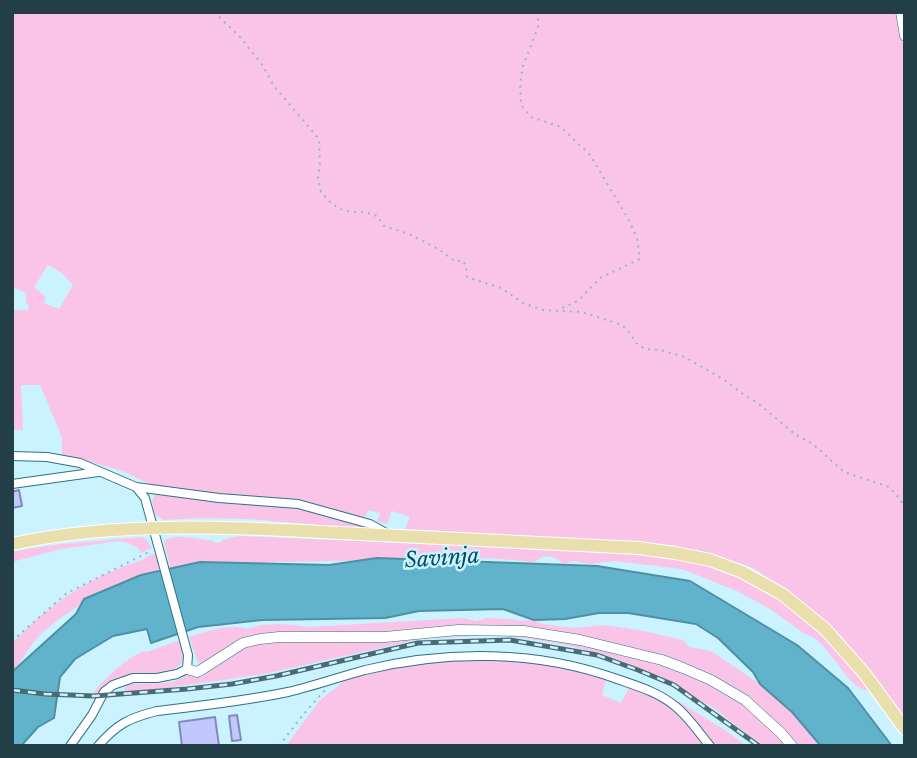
<!DOCTYPE html>
<style>
body{margin:0}
#map{position:relative;width:917px;height:758px;overflow:hidden;background:#caf2ff;font-family:"Libre Baskerville",serif}
canvas{display:block}
.frame{position:absolute;inset:0;border:14px solid #223f47;pointer-events:none}
</style>
<div id="map">
<canvas width="917" height="758"></canvas>
<div class="frame"></div>
</div>
<script>
const ctx = document.querySelector('canvas').getContext('2d');
ctx.lineJoin = 'round';
function paint(path, color) { ctx.fillStyle = color; ctx.fill(path, 'evenodd'); }
function strokePath(path, color, width, dash) { ctx.strokeStyle = color; ctx.lineWidth = width; ctx.lineCap = dash ? 'butt' : 'round'; ctx.setLineDash(dash || []); ctx.stroke(path); }
function drawText(font, color, halo, rows, align = 'center') {
  ctx.font = font + ' "Libre Baskerville",serif'; ctx.lineWidth = 5; ctx.setLineDash([]); ctx.textBaseline = 'middle'; ctx.strokeStyle = halo; ctx.fillStyle = color; for (const [text, x, y, turn = 0] of rows) {
    ctx.save(); ctx.translate(x, y); ctx.rotate((+turn || 0) * Math.PI / 180); ctx.textAlign = isNaN(turn) ? turn : align; if (halo) ctx.strokeText(text, 0, 0); ctx.fillText(text, 0, 0); ctx.restore();
  }
}
const green = new Path2D(`
 M12 12H898L901 38 905 51V716L899 714 864 665 840 635 812 610 770 579 753 568 706 552 676 546 647 543 405 529 410 517 392 511 387 524 377 521 380 513 368 510 365 518 315 506 265 498 187 490 151 485 123 471 62 454V437L40 385H21L23 430H12C12 420 15 403 12 395V310H28L29 305 26 303V293L15 288 12 291ZM48 265 62 273 73 285 59 309 44 303 46 297 34 287Z
 M159 493 297 506 328 518 337 517 367 525V529L249 519 198 518 164 520 154 514 152 501 155 495Z
 M239 536 642 553C661 556 682 558 701 563 771 582 828 633 869 691 866 690 862 689 858 687 843 677 824 637 805 634L770 609 739 592 682 569 615 561 589 564 573 561 563 564C555 555 543 553 535 562L488 558 472 560 461 554 444 556 434 562 391 560 270 562 171 571 164 541C178 532 198 540 214 541L215 543 222 542V540Z
 M141 537 146 539 152 548 141 553 138 548 128 543 119 541 61 549 12 562V552C55 543 98 541 141 537Z
 M153 554H155L160 569C116 586 73 603 38 637 28 648 22 661 12 672V643C24 632 35 620 48 610 75 588 106 572 139 561 145 560 147 556 153 554Z
 M463 618 476 621 487 618 512 619 518 621 534 620 542 624 573 628 603 625 639 630 683 640 689 647 711 651 760 684 792 712 821 746H795L719 682 558 633 424 632 263 636 201 665 198 662 189 637C207 631 229 623 248 629 262 622 291 624 307 627Z
 M450 632 540 635 685 671 736 698 789 746H763L712 707 648 672 630 664 608 656 566 645 524 638 493 635 421 639 264 674 159 689 124 692 125 686C145 680 168 689 187 675L202 677 210 669 235 649 264 641Z
 M181 640 184 653 181 664 174 669 165 673 136 674 119 678 110 683 102 693 92 694C106 677 123 661 143 651L147 652Z
 M474 659 538 663 579 670 606 680 602 695 621 703 630 686 649 693 674 707 707 746H286L320 700 346 680 397 667 441 661Z
 M663 692 725 730 746 746H712L661 693Z`);
const water = new Path2D(`
 M377 558 597 566 690 581 797 645 848 688 892 746H821L792 712 760 684 753 672 718 638 696 624 628 613H599L565 619 534 620 503 609 419 611 385 618 262 620 198 627 151 643 147 629 113 636 75 659 60 677 54 718 38 727 21 746H12V672L76 614 84 599 141 575 200 562 329 565Z`);
const building = new Path2D(`
 M19 490 22 506 12 508V492Z
 M237 715 241 740 232 741 229 716Z
 M215 717 219 746H182L179 722Z`);
const path = new Path2D(`
 M214 12 242 39 246 45 261 63 274 86 319 139 320 165 318 177 321 192 330 202 340 209 351 212H365L377 216 384 226 409 234 440 250 456 262 461 260 466 265 467 277 501 288 523 303 543 310 582 312 622 325 630 333 636 343 645 349 660 350 685 357 726 381 740 392 759 404 796 435 813 444 844 472 889 487 900 499 905 508
 M536 12 538 17V27L523 66 520 84 521 105 531 117 561 127 590 155 630 222 637 239 640 259 600 278 578 301 562 308 560 311
 M905 542V543
 M12 641 67 593 151 551
 M279 746 302 716 325 690`);
const minor = new Path2D(`
 M12 456 47 457 80 463 136 487 219 498 298 504 370 524 386 533
 M12 484 98 472
 M70 746 92 715 104 692 113 685 133 678H157L177 674 187 669 188 655 145 498 136 487
 M98 746C117 724 129 718 157 711 200 706 245 701 288 692 314 686 339 677 365 670 447 650 537 650 617 679 637 686 658 692 675 706 688 716 699 733 710 746`);
const tertiary = new Path2D(`
 M901 12 905 36
 M187 669 197 672 201 670 243 643 260 639 279 637H385L458 630 524 631 580 640 662 660 683 668 711 680 745 700 781 733 792 746`);
const primary = new Path2D(`
 M12 544C118 521 233 527 341 533 440 538 540 543 639 548L675 553 710 560 742 572 782 594 825 629 864 673 905 729`);
const rail = new Path2D(`
 M12 690 45 694 94 696 187 689 232 684 276 676 418 643 510 640 597 655 638 670 674 685 759 746`);
const waterNames = [
 ["Savinja",442,559,-4]
];
paint(green, '#f9c4e8');
paint(water, '#61b3cb');
strokePath(water, '#4e90a3', 2);
paint(building, '#c0c8fe');
strokePath(building, '#8289bb', 2);
strokePath(minor, '#2c7386', 10);
strokePath(tertiary, '#2c7386', 11);
strokePath(primary, '#fff', 14);
strokePath(path, '#93b8c3', 2, [2, 5]);
strokePath(minor, '#fff', 8);
strokePath(tertiary, '#fff', 10);
strokePath(primary, '#e9dfad', 12);
strokePath(rail, '#4b6b74', 5);
strokePath(rail, '#caf2ff', 2.5, [8]);
drawText('italic 21px', '#004e5e', '#caf2ff', waterNames);
</script>
